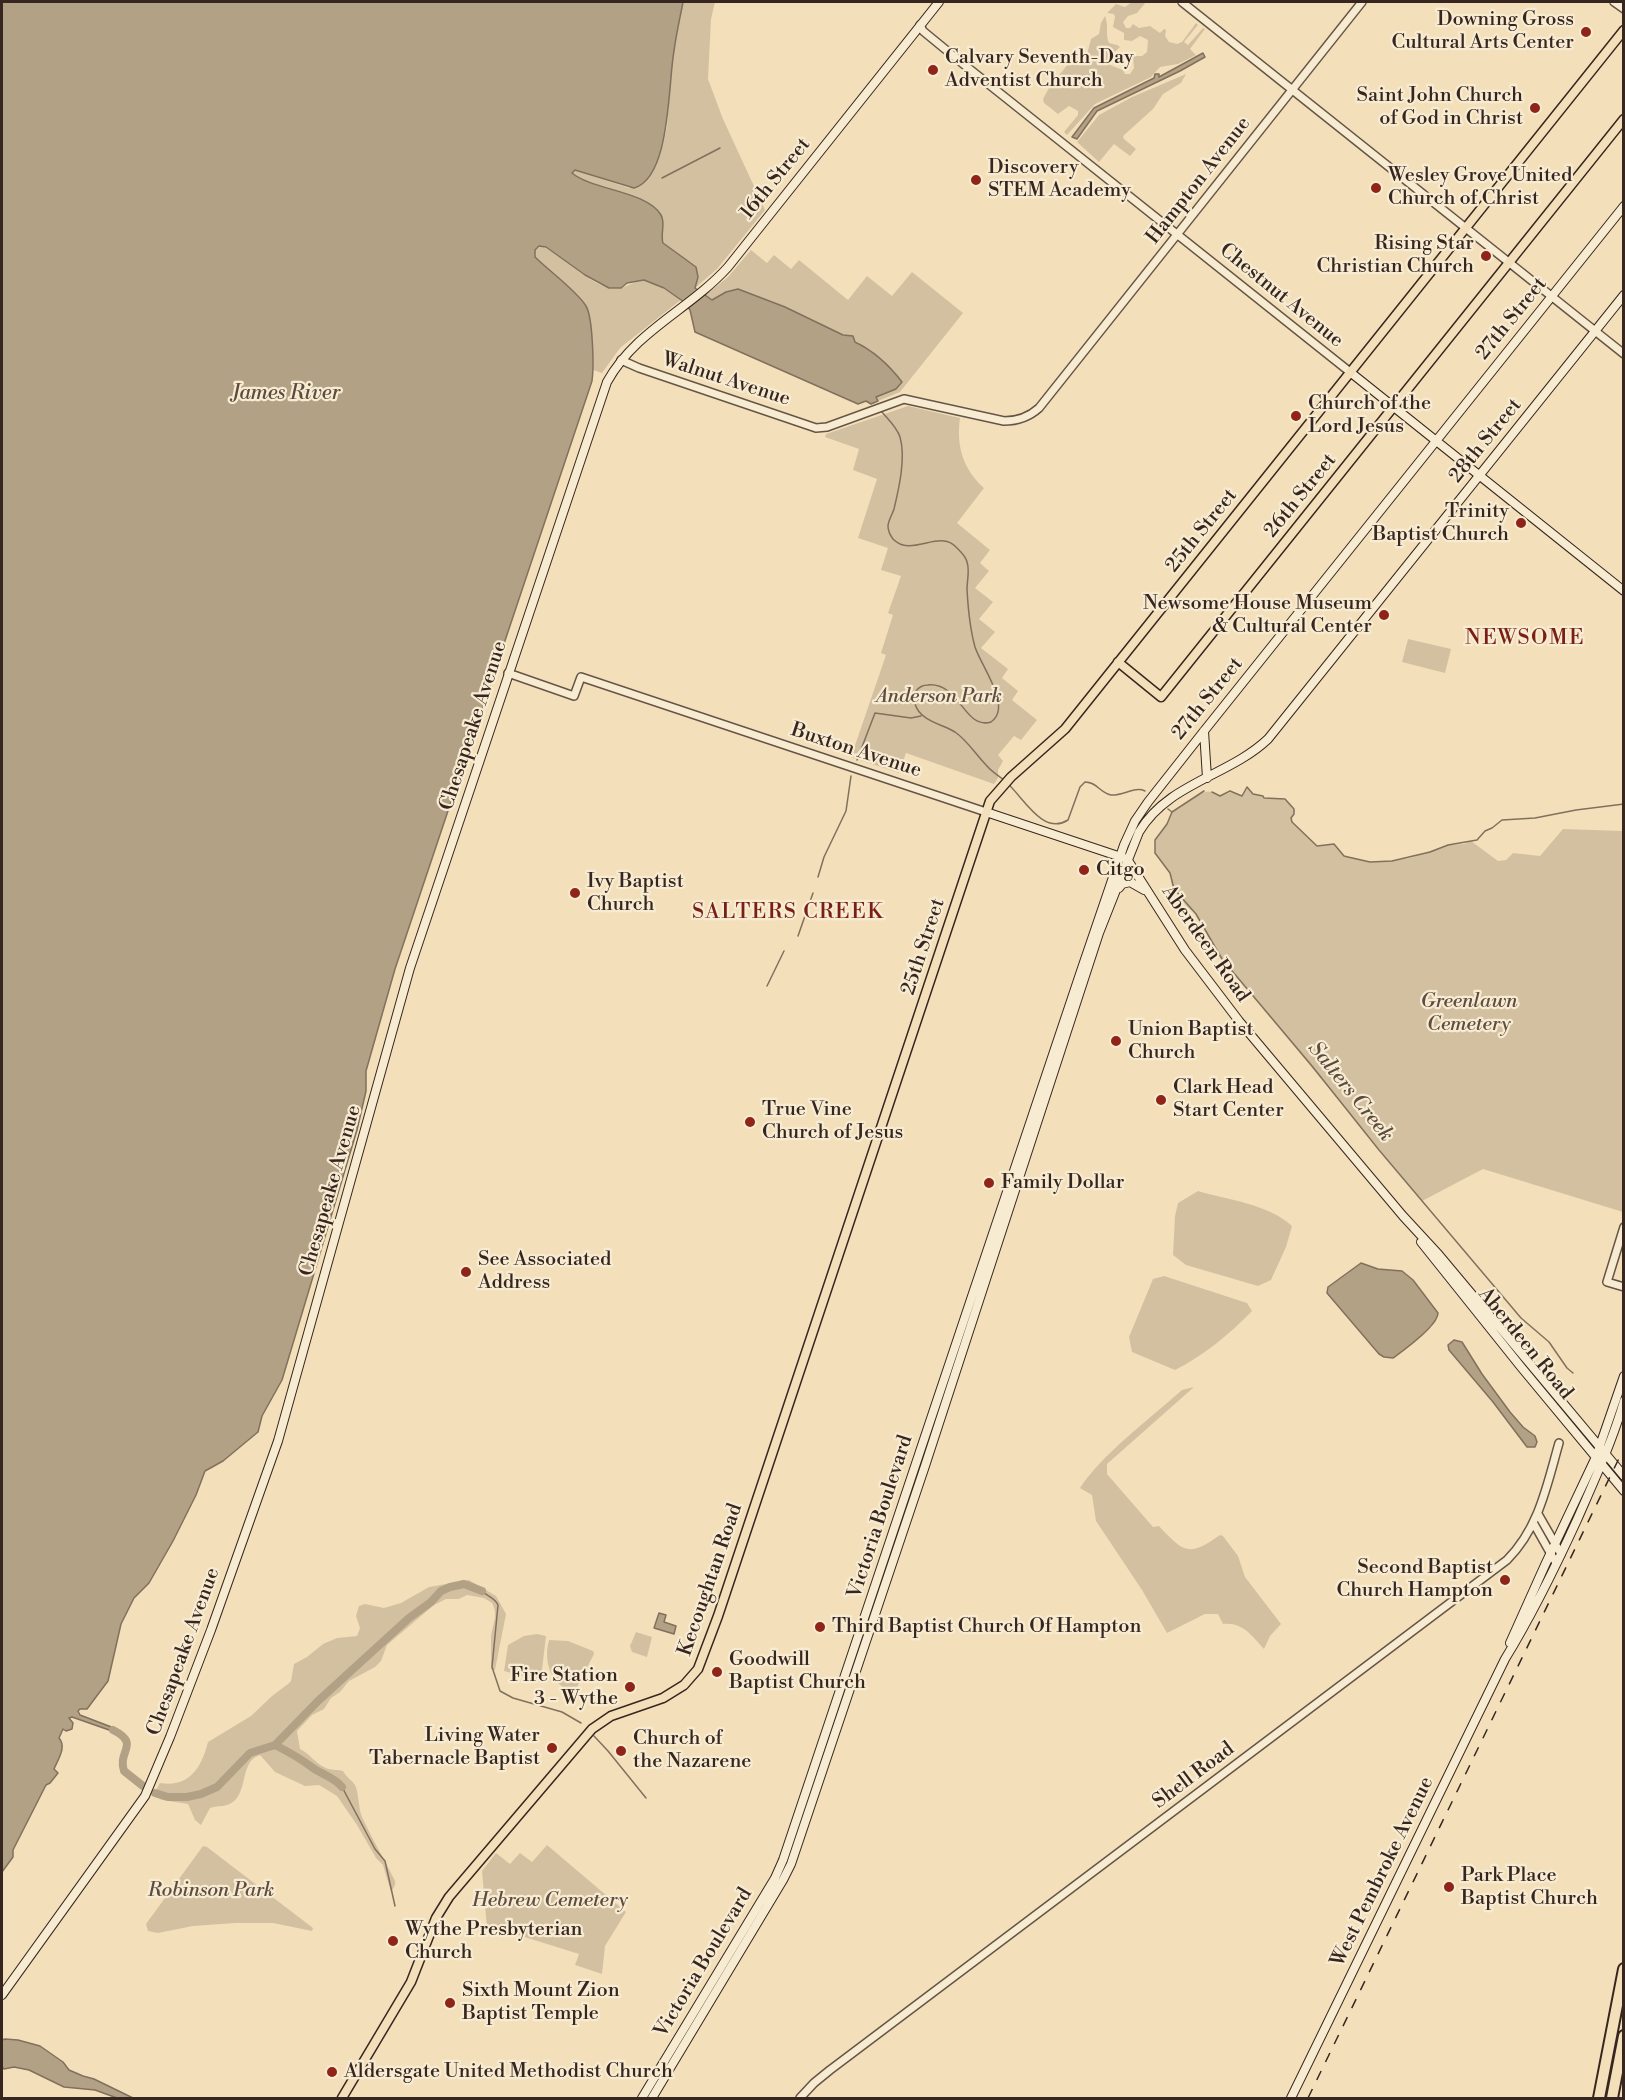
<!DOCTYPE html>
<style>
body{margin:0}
#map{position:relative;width:1625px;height:2100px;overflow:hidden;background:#f3e0ba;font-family:"Libre Bodoni",serif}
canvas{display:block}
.frame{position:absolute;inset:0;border:3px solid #372620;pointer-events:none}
</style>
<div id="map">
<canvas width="1625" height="2100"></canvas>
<div class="frame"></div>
</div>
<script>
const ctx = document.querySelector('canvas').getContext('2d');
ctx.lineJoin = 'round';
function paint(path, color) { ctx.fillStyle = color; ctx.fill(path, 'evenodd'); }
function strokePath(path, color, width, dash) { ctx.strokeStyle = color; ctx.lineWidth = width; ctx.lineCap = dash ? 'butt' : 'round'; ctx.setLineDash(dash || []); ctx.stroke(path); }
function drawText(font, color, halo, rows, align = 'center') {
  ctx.font = font + ' "Libre Bodoni",serif'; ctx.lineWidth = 4.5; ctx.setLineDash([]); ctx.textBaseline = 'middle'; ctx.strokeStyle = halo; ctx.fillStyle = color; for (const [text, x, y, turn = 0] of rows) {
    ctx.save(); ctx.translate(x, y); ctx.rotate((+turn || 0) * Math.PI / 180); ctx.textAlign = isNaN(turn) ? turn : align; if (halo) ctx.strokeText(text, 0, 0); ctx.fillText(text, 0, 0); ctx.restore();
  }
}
const green = new Path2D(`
 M683 2H715L711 19 708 79 723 119 765 210 717 269 695 288 696 267C682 254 658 252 663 228L572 173 575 170 629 188 649 175 663 145 667 127 673 52Z
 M1132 2H1146L1137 13 1128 16 1123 22 1126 28H1130L1133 24 1139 28 1150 26 1160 33 1164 29 1166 30 1165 36 1169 42 1177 44 1182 42 1196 23 1198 25 1184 42 1188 45 1203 28 1205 29 1190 49 1196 55 1178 64 1160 67 1151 77 1095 104 1067 135 1064 132 1078 115V111L1069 106 1058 114 1044 103 1043 99 1050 86 1069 63 1082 61V58H1086L1091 39 1099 34 1101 23 1105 16C1109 25 1105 35 1109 43L1117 45 1120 47 1109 57 1110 65 1123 70 1125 74H1130L1134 68 1133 56H1142L1147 52 1148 40 1140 36 1132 41 1124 40V33L1113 27 1115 17 1114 14 1107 13 1116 4 1125 7Z
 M1186 74 1181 83 1163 94 1153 109 1123 136 1124 139 1136 149 1130 156 1114 144 1099 162 1077 142 1099 115 1132 97Z
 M542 246C565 258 584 280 609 288 622 292 632 280 645 281 660 282 669 295 682 299L620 348 602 373 593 370 591 333 587 307 535 257V250Z
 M751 250 767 263 774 255 791 269 799 260 848 300 867 276 892 296 912 272 963 313 900 392 878 401 876 397 902 382C893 370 883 360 872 351 864 345 855 342 848 335H843L785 307 738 289 726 292 712 300 704 296 728 277Z
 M908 406 960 418C956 446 963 469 984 488L957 523 990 550 980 563 989 571 975 588 993 602 979 619 995 632 981 648 1008 669 1002 678 1018 691 1012 700 1037 720 1021 740 1014 736 998 755 1003 761 998 770V778L994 784 906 753 899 773 851 757 886 655 881 653 893 615 888 613 901 576 881 570 888 548 858 538 877 479 853 470 859 449 825 437 826 434Z
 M1408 639 1451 649 1445 673 1402 662Z
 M1247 787 1253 794 1263 796 1264 799C1277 796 1289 798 1295 811L1291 818 1292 822 1317 846 1334 844 1344 856 1370 862H1382L1410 858 1448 845 1464 844 1471 841 1498 861 1506 860 1513 853 1540 856 1563 829 1623 831V1212L1483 1169 1422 1201 1417 1195 1222 959 1196 914 1187 907 1172 886 1170 873 1155 853V840L1167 824 1172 812C1183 808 1201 788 1212 792 1215 793 1218 795 1221 796L1232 792 1242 796Z
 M1198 1191C1229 1200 1268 1204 1292 1226L1286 1247 1271 1280 1258 1286 1186 1265 1173 1255 1175 1216 1178 1203Z
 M1164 1276 1247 1303 1252 1311C1230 1334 1203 1356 1175 1370L1132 1352 1129 1337 1153 1279Z
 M1194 1387 1107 1464V1474L1153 1527 1159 1526C1184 1553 1189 1557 1220 1535L1223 1536 1238 1556 1245 1577 1281 1624 1270 1636 1264 1649C1252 1636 1243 1622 1223 1624L1218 1614H1205L1167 1633 1142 1590 1096 1521 1092 1495 1080 1488C1102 1454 1151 1418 1182 1390Z
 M469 1580 496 1596 506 1614 495 1670 491 1669C491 1658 491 1648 491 1638 492 1625 499 1615 492 1603L484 1598 467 1595 459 1599H446L434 1605 387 1645 381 1661 375 1667 349 1681 340 1692 331 1698 324 1709 312 1715 297 1731 300 1749C310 1754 315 1763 324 1767 330 1771 337 1769 343 1771 346 1777 352 1780 355 1785 359 1793 358 1807 362 1817 372 1839 384 1858 394 1879 397 1884 394 1887 391 1892L383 1865 376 1858 357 1825 337 1796 319 1785 305 1786 275 1772 260 1755C240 1761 248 1791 233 1802 225 1808 217 1805 210 1808L201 1825 195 1820 188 1804 162 1800 153 1796 160 1783C190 1788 202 1766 208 1742L251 1716 272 1696 288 1684 291 1681 294 1664 307 1657 323 1644 337 1638 357 1636 360 1628 356 1616 359 1606 365 1604 384 1608 401 1603 429 1587Z
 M636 1632 652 1637 647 1657 632 1652 630 1646Z
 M537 1634 546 1636 541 1678 538 1680 504 1671 508 1645 524 1636Z
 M549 1640 568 1641 593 1651 594 1654 574 1693C551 1684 543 1663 549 1640Z
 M547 1845 626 1912 605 1946 602 1974 575 1965 579 1954 496 1928H487L482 1871 496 1853 510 1864 520 1853 532 1862Z
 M203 1846 207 1847 313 1928 312 1931 273 1923H236L193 1926 158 1933 148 1931 146 1924Z`);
const water = new Path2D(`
 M2 2H683C680 18 676 35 674 51 668 82 671 178 634 188L575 170 572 173C592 190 647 191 661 215 666 224 660 233 663 243L696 267 698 277 695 288 712 300 726 292 738 289 785 307 843 335 853 336 855 342C874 351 889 365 902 382L896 389 876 397 878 401 871 404 866 401 858 404 695 332 690 310 684 302 664 288 644 280 627 283 621 288H609L585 275 546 247 539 246 535 250V257C549 271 577 291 586 306 593 318 594 367 592 381L395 969 366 1071V1091L357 1130 282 1380 262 1416 258 1432 223 1461 205 1471 196 1495 173 1541 149 1583 134 1598 121 1624 108 1681 87 1709H80L78 1711 80 1715 114 1728 112 1731 72 1717 69 1718 73 1723 72 1729 66 1731 63 1729 59 1738C67 1747 58 1759 54 1769L58 1773 50 1783 46 1785 13 1850V1857L2 1872Z
 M1203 53 1205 57 1180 71 1097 111 1077 139 1072 137 1094 108 1154 78 1155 74H1159V77Z
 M1361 1263 1378 1269 1402 1271 1413 1280 1438 1313C1438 1326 1404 1350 1393 1358L1384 1357 1379 1354 1327 1293 1328 1287Z
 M1454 1340 1462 1342 1482 1374 1510 1412 1523 1427 1535 1436 1537 1442 1535 1447H1527L1493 1402 1449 1350 1448 1345Z
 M659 1613 666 1615 664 1622 676 1626 674 1634 654 1628Z
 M5 2039 18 2040 40 2046 63 2062 69 2070 83 2076 94 2079 133 2098H117L95 2090 64 2087 29 2070 14 2067 4 2069 2 2067V2040Z`);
const stream = new Path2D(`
 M662 178 720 148
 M881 411C888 419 897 427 900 437 906 458 899 488 894 509 892 515 888 521 888 526 888 531 890 535 893 539 911 558 939 529 956 547 960 551 966 556 967 562 970 571 967 580 967 589 968 608 970 629 975 647 981 666 1013 707 991 722 964 730 960 682 928 685 923 685 919 687 916 691 913 695 913 700 915 704 920 721 942 724 955 732 968 741 976 755 987 766 992 772 999 776 1005 781
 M857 760 875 713 911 718 921 716
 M1008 784C1023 797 1043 836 1068 820L1080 787 1085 782C1097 782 1100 793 1111 795 1123 796 1135 786 1145 791
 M1212 792 1220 796 1230 791 1242 796 1247 787 1253 794 1263 796 1264 798 1285 799 1294 809V814L1291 818 1292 822 1317 846 1334 844 1344 856 1348 857 1370 862 1392 861 1430 852 1448 845 1477 840 1485 831 1492 828 1502 820 1535 818 1576 810 1624 804
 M1168 809 1172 812 1167 824 1155 840V853L1170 873 1174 889 1196 914 1222 959 1312 1066 1379 1150 1521 1318 1549 1342 1567 1368 1573 1373
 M1172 812 1204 791
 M818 877 824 857 846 811 851 776
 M798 936 813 893
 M767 986 784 951
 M482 1591C488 1597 495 1598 498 1605L492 1667 500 1691 513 1698 562 1712 581 1723
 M594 1736 608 1751 646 1798
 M342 1787 375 1849 385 1861 395 1906`);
const river = new Path2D(`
 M113 1730C141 1744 117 1751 124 1771L143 1786
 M275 1745C289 1752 301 1759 313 1768 323 1775 334 1777 342 1787
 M155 1793 168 1797H187L201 1794 217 1787 250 1753 275 1745 318 1701 409 1618 431 1602 441 1591 450 1587 464 1584 482 1591`);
const tertiary = new Path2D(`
 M1182 2 1624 354
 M1614 2 1624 9
 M920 25 923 31 962 63 1350 372
 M621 360 639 368 816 428 827 427 904 399 1004 421C1017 421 1029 417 1039 408L1362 2
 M508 673 574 696 581 677 986 812
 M1624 1227 1607 1282 1624 1287
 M1538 1514 1561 1554
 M1534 1524 1556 1563
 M800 2098 814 2083 830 2070 1507 1560C1539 1528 1547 1485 1559 1443`);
const secondary = new Path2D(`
 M1350 372 1624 591
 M1204 731 1207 778
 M986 812 1127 859 1185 950 1239 1021 1403 1216 1439 1255 1624 1476
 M1119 888 1122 884 1130 882 1144 890
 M1421 1242 1521 1367 1624 1491
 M1510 1643 1545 1565 1596 1457 1624 1376
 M2 1995 145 1796 170 1737 211 1630 278 1441 410 968 607 382C636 330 689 310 728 267L939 2
 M642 2098 775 1878 783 1860 1080 974 1124 845 1135 821 1148 802 1204 731 1624 206
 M652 2098 783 1880 791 1864 925 1466 1099 933 1139 832C1168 783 1229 776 1268 739L1624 295
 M1291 2098 1505 1659C1532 1615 1555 1568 1577 1520 1594 1481 1612 1442 1624 1401`);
const primary = new Path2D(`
 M1118 662 1161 697 1624 119
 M342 2098 411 1982 436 1918 449 1897 592 1729 611 1716 663 1698 684 1685 698 1669 718 1616 990 801 1011 777 1065 729 1624 30`);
const motorway = new Path2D(`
 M1599 2098 1624 1969
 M1612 2098 1624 2036`);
const rail = new Path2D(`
 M1308 2098 1624 1448`);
const markers = [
 [1586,32,6,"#8f2418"],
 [933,70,6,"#8f2418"],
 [1535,108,6,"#8f2418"],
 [976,180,6,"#8f2418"],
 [1376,188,6,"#8f2418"],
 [1486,256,6,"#8f2418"],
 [1296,416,6,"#8f2418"],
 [1521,523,6,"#8f2418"],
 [1384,615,6,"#8f2418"],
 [1084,870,6,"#8f2418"],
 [575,893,6,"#8f2418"],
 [1116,1041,6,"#8f2418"],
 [1161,1100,6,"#8f2418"],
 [750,1122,6,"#8f2418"],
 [989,1183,6,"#8f2418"],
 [466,1272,6,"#8f2418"],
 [1505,1580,6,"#8f2418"],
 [820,1627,6,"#8f2418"],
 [717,1672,6,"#8f2418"],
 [630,1687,6,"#8f2418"],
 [552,1748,6,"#8f2418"],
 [621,1751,6,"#8f2418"],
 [1449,1887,6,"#8f2418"],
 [393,1941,6,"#8f2418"],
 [450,2003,6,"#8f2418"],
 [332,2072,6,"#8f2418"]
];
const poiNames = [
 ["Downing Gross",1574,20,"right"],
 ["Cultural Arts Center",1574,43,"right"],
 ["Calvary Seventh-Day",945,58],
 ["Adventist Church",945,81],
 ["Saint John Church",1523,96,"right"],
 ["of God in Christ",1523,119,"right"],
 ["Discovery",988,168],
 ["STEM Academy",988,191],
 ["Wesley Grove United",1388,176],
 ["Church of Christ",1388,199],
 ["Rising Star",1474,244,"right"],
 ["Christian Church",1474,267,"right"],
 ["Church of the",1308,404],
 ["Lord Jesus",1308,427],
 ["Trinity",1509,512,"right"],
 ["Baptist Church",1509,535,"right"],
 ["Newsome House Museum",1372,604,"right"],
 ["& Cultural Center",1372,627,"right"],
 ["Citgo",1096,870],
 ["Ivy Baptist",587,882],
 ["Church",587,905],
 ["Union Baptist",1128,1030],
 ["Church",1128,1053],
 ["Clark Head",1173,1088],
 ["Start Center",1173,1111],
 ["True Vine",762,1110],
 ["Church of Jesus",762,1133],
 ["Family Dollar",1001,1183],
 ["See Associated",478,1260],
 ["Address",478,1283],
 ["Second Baptist",1493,1568,"right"],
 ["Church Hampton",1493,1591,"right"],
 ["Third Baptist Church Of Hampton",832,1627],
 ["Goodwill",729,1660],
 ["Baptist Church",729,1683],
 ["Fire Station",618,1676,"right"],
 ["3 - Wythe",618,1699,"right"],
 ["Living Water",540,1736,"right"],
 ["Tabernacle Baptist",540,1759,"right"],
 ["Church of",633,1739],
 ["the Nazarene",633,1762],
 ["Park Place",1461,1876],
 ["Baptist Church",1461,1899],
 ["Wythe Presbyterian",405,1930],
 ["Church",405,1953],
 ["Sixth Mount Zion",462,1991],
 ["Baptist Temple",462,2014],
 ["Aldersgate United Methodist Church",344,2072]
];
const streetNames = [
 ["16th Street",776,179,-51],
 ["Hampton Avenue",1199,181,-52],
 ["Chestnut Avenue",1281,296,39],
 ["27th Street",1512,319,-51],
 ["Walnut Avenue",726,380,18],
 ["28th Street",1486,441,-51],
 ["26th Street",1301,496,-51],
 ["25th Street",1202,531,-51],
 ["27th Street",1208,699,-51],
 ["Chesapeake Avenue",474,726,-72],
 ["Buxton Avenue",856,751,18],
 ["Aberdeen Road",1205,944,55],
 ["25th Street",924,947,-72],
 ["Chesapeake Avenue",331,1191,-74],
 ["Aberdeen Road",1525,1344,51],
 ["Victoria Boulevard",881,1517,-72],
 ["Kecoughtan Road",711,1580,-71],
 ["Chesapeake Avenue",184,1652,-70],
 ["Shell Road",1194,1776,-37],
 ["West Pembroke Avenue",1383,1872,-64],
 ["Victoria Boulevard",704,1963,-59]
];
const parkNames = [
 ["Anderson Park",939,697],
 ["Greenlawn",1469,1002],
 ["Cemetery",1469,1025],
 ["Robinson Park",211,1891],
 ["Hebrew Cemetery",550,1901]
];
const waterNames = [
 ["James River",286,394],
 ["Salters Creek",1350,1092,51]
];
const neighbourhoodNames = [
 ["NEWSOME",1525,639],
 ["SALTERS CREEK",788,913]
];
paint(green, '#d3c0a0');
paint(water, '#b3a186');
strokePath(water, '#81705d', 1.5);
strokePath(stream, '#81705d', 1.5);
strokePath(river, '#b3a186', 8);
strokePath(tertiary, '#665446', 10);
strokePath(secondary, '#372620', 10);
strokePath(primary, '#372620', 11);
strokePath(motorway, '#372620', 14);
strokePath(tertiary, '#f7ebd2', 7);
strokePath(secondary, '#f7ebd2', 8);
strokePath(primary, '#f3e0ba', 8);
strokePath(motorway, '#f3e0ba', 10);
strokePath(rail, '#372620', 1.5, [10, 10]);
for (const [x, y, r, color] of markers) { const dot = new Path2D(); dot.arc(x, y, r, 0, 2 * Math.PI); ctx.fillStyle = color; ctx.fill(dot); strokePath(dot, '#f7ebd2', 2); }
drawText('20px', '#372620', '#f7ebd2', poiNames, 'left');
drawText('20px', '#372620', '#f7ebd2', streetNames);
drawText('italic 20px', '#5e4c40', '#f7ebd2', parkNames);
drawText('italic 21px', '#5c4b3f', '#f7ebd2', waterNames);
ctx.letterSpacing = '1.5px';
drawText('21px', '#7a1f14', '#f7ebd2', neighbourhoodNames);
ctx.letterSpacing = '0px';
</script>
